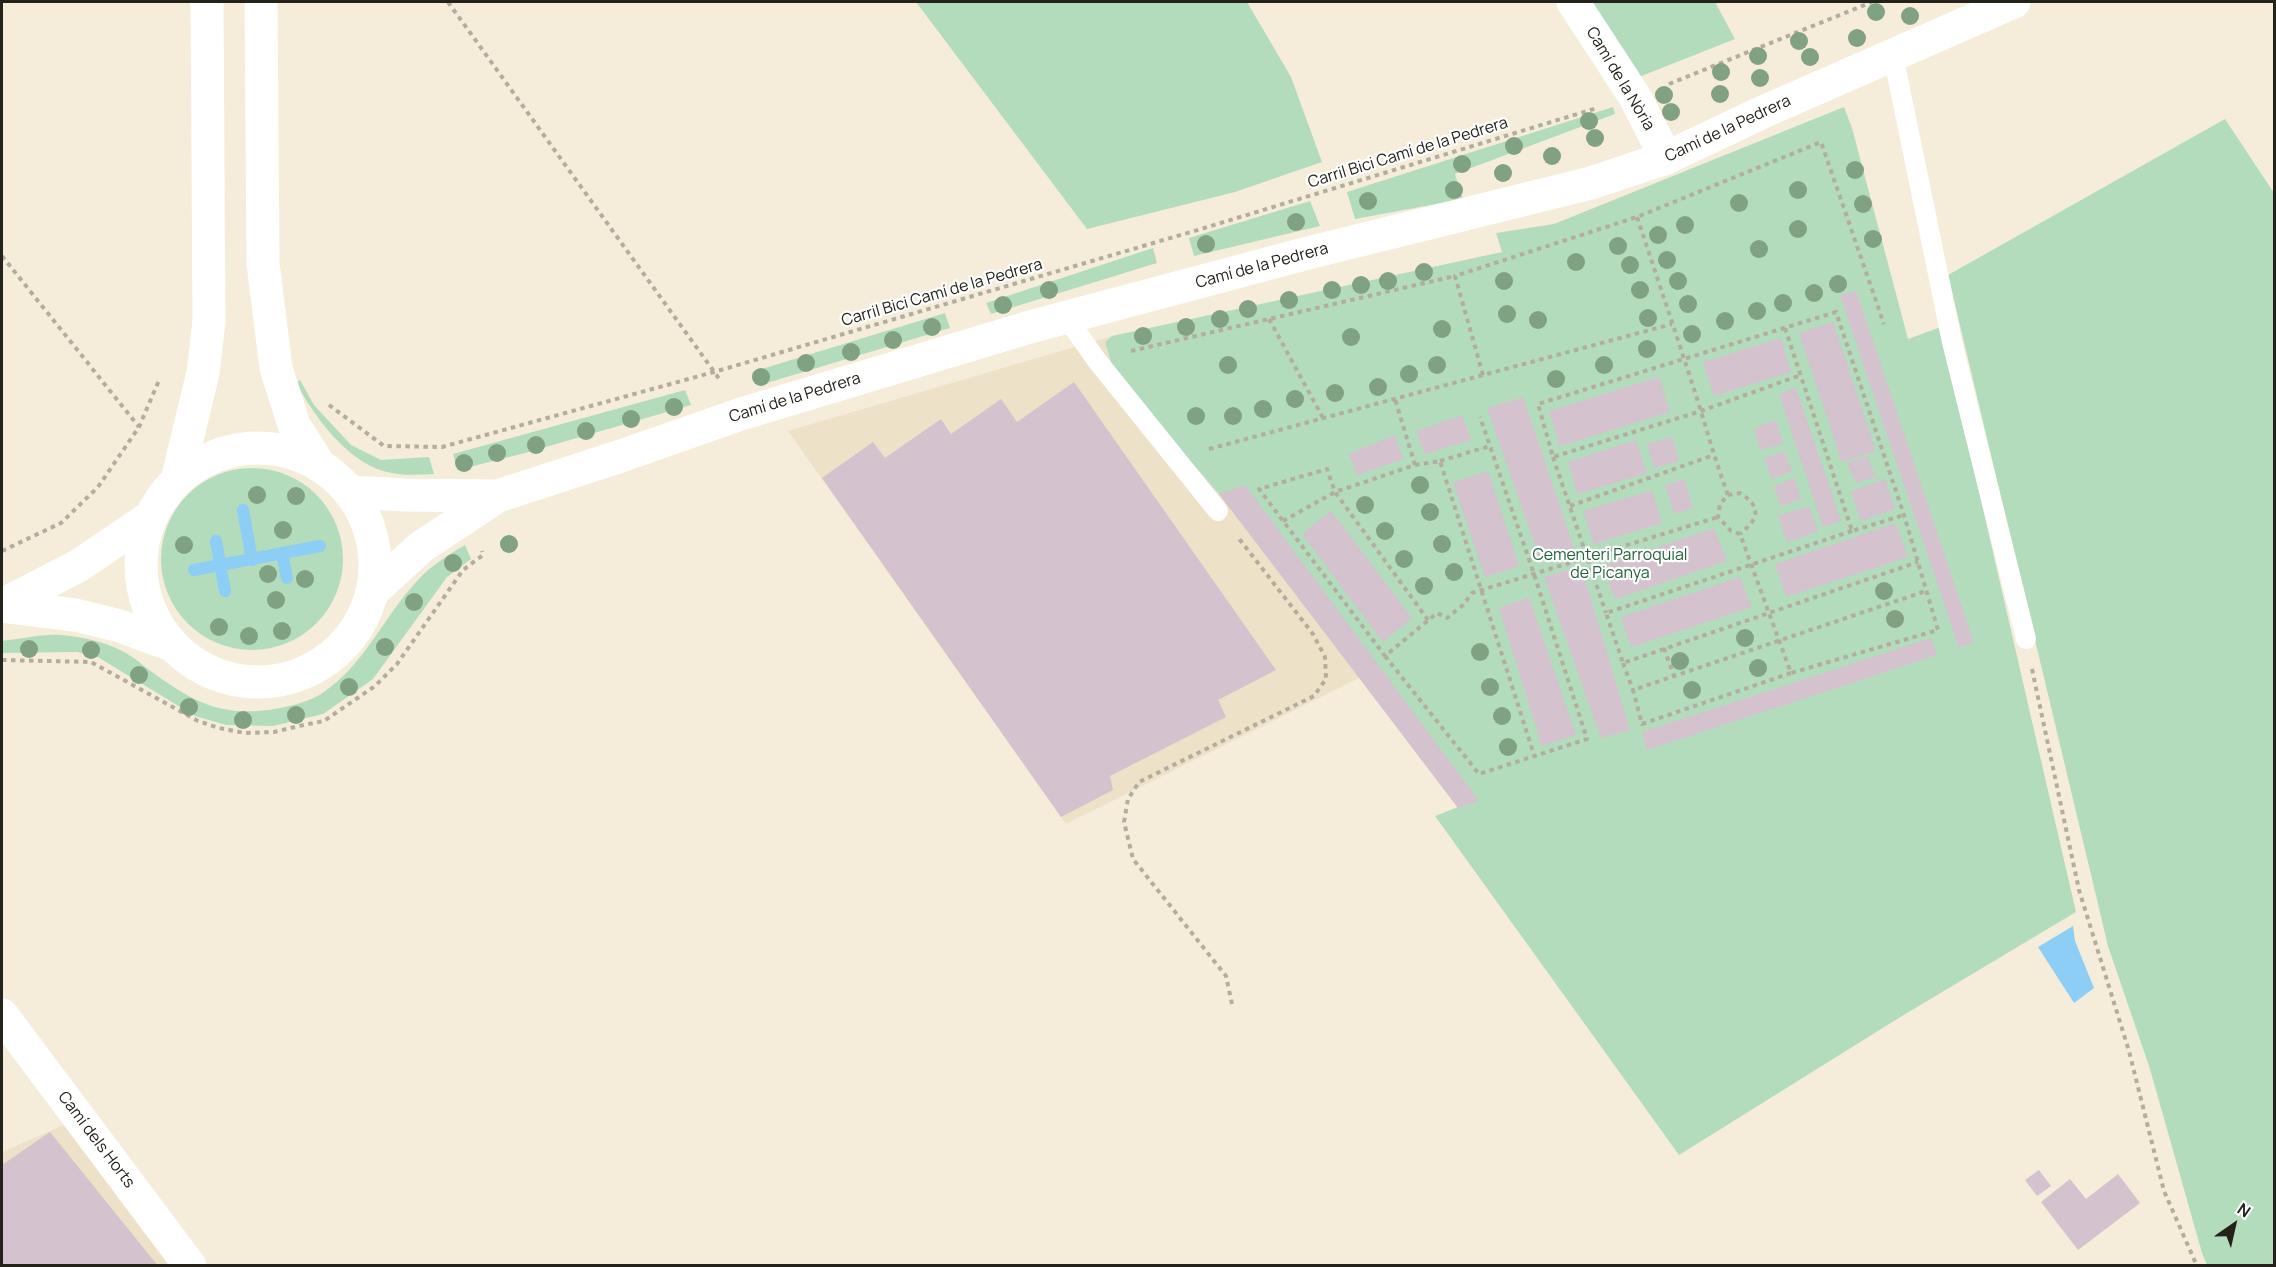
<!DOCTYPE html>
<meta charset="utf-8">
<style>
body{margin:0}
#map{position:relative;width:2276px;height:1267px;overflow:hidden;background:#f5edda;font-family:Manrope,sans-serif}
canvas{display:block}
.frame{position:absolute;inset:0;border:3px solid #25221b;pointer-events:none}
.north{position:absolute;left:2204px;top:1195px;width:60px;height:60px;-webkit-text-stroke:4px #fff;paint-order:stroke;rotate:34deg;font-size:16px;font-weight:700;line-height:24px;text-align:center;color:#25221b}
.north::after{content:'';display:block;margin:auto;width:21px;height:27px;background:#25221b;clip-path:polygon(50% 0,100% 100%,50% 72%,0 100%)}
</style>
<div id="map">
<canvas width="2276" height="1267"></canvas>
<div class="frame"></div>
<div class="north">N</div>
</div>
<script>
const ctx = document.querySelector('canvas').getContext('2d');
ctx.lineJoin = 'round';
function paint(path, color) { ctx.fillStyle = color; ctx.fill(path, 'evenodd'); }
function strokePath(path, color, width, dash) { ctx.strokeStyle = color; ctx.lineWidth = width; ctx.lineCap = dash ? 'butt' : 'round'; ctx.setLineDash(dash || []); ctx.stroke(path); }
function drawText(font, color, halo, rows, align = 'center') {
  ctx.font = font + ' Manrope,sans-serif'; ctx.lineWidth = 4.5; ctx.setLineDash([]); ctx.textBaseline = 'middle'; ctx.strokeStyle = halo; ctx.fillStyle = color; for (const [text, x, y, turn = 0] of rows) {
    ctx.save(); ctx.translate(x, y); ctx.rotate((+turn || 0) * Math.PI / 180); ctx.textAlign = isNaN(turn) ? turn : align; if (halo) ctx.strokeText(text, 0, 0); ctx.fillText(text, 0, 0); ctx.restore();
  }
}
const built = new Path2D(`
 M1112 336 1105 342 1115 375 1219 494 1359 678 1066 824 788 431Z
 M64 1125 174 1265H2V1152Z`);
const green = new Path2D(`
 M916 2H1247L1291 77 1322 162 1235 192 1087 229Z
 M1589 2H1715L1735 39 1634 79Z
 M1613 107 1615 114 1455 174 1463 199 1355 219 1347 192Z
 M1844 107 1852 128 1908 339 1941 327 2076 912 1902 1016 1679 1155 1435 816 1458 807 1219 494 1115 375 1105 342 1112 336 1502 252 1496 233 1554 224Z
 M2225 119 2274 193V1265H2207L2202 1253 2150 1069 2108 946 1948 275Z
 M1310 201 1320 226 1194 256 1189 238Z
 M1153 248 1157 263 991 314 986 303Z
 M945 313 950 328 760 385 752 372Z
 M300 380 314 405 351 445 381 460 429 457 434 474C416 475 400 476 383 471 346 460 312 414 296 382Z
 M685 390 691 405 525 453 458 470 453 454Z
 M161 559a91 91 0 1 1 182 0a91 91 0 1 1-182 0Z
 M465 545 471 559 447 577 373 679 323 714 273 726 226 725 195 716 96 656 77 652 2 653V641C20 639 42 634 60 635 80 636 105 642 122 651 133 656 142 665 152 672 192 701 218 716 269 710 287 707 306 703 321 694 365 665 383 617 418 580 432 565 448 555 465 545Z`);
const water = new Path2D(`
 M2073 926 2075 941 2094 988 2074 1003 2038 947Z`);
const stream = new Path2D(`
 M243 510 252 560
 M216 541 225 591
 M282 554 287 578
 M194 570 320 546`);
const building = new Path2D(`
 M1856 291 1973 640 1974 642 1959 648 1840 295Z
 M1833 322 1876 451 1842 462 1799 333Z
 M1781 338 1791 372 1714 396 1703 362Z
 M1659 377 1670 412 1560 446 1549 411Z
 M1074 382 1276 670 1218 700 1226 717 1110 776 1113 790 1061 817 822 478 873 442 885 458 941 419 951 434 1001 399 1017 422Z
 M1796 388 1841 521 1823 527 1779 394Z
 M1523 397 1575 551 1541 562 1487 408Z
 M1462 415 1471 440 1425 454 1416 431Z
 M1776 420 1783 444 1760 450 1754 428Z
 M1395 435 1403 459 1357 475 1349 454Z
 M1672 437 1679 461 1654 468 1647 444Z
 M1636 440 1647 473 1578 494 1568 462Z
 M1784 451 1792 471 1772 479 1764 459Z
 M1867 456 1876 477 1856 483 1847 463Z
 M1488 471 1519 566 1485 577 1453 482Z
 M1794 478 1801 499 1781 506 1774 486Z
 M1684 479 1693 508 1674 514 1665 485Z
 M1885 479 1895 509 1861 521 1851 491Z
 M1245 485 1479 801 1458 808 1219 494Z
 M1652 490 1662 523 1594 544 1583 511Z
 M1809 506 1818 532 1787 542 1778 516Z
 M1331 511 1412 618 1383 642 1302 534Z
 M1896 523 1908 557 1786 597 1775 564Z
 M1714 528 1727 561 1615 599 1603 566Z
 M1581 566 1630 730 1601 738 1544 577Z
 M1740 577 1752 607 1631 647 1621 617Z
 M1529 597 1576 735 1542 746 1499 608Z
 M1931 638 1937 655 1647 750 1642 732Z
 M50 1132 158 1266H2V1165Z
 M2039 1170 2051 1186 2037 1196 2025 1180Z
 M2118 1174 2140 1203 2078 1250 2041 1202 2070 1179 2086 1199Z`);
const path = new Path2D(`
 M448 2 720 380
 M1669 84 1872 2
 M1637 217C1656 274 1675 331 1694 389 1705 424 1715 460 1728 495L1720 504 1718 517 1731 531 1740 534 1791 673 1938 630 1904 515 1836 312 1538 404 1553 457 1701 411 1801 375
 M2 256 139 427
 M1269 319 1323 418
 M1785 328 1852 531 1904 515
 M1131 351 1455 276
 M1483 375 1455 276 1637 217 1821 142 1884 324
 M329 405 384 446 442 447 714 372 1201 229 1597 108
 M1209 449 1672 324
 M1553 457 1606 613
 M1440 461 1490 446
 M1415 465 1440 461 1534 755
 M1728 495 1740 493C1763 508 1758 519 1740 534
 M1570 506 1714 455
 M1283 521 1335 492 1415 465 1395 399
 M1852 531 1606 613 1623 663 1918 562
 M2 551 61 523 98 487 139 427 160 378
 M1428 620 1335 492 1327 469 1259 489 1385 656 1437 613 1447 618 1463 605 1472 593 1718 517
 M1664 648 1674 676
 M1385 656 1479 774 1587 739 1534 574 1480 417
 M2 660 91 662 198 721 219 728 245 733 274 732 299 726 324 721 375 686 397 664 463 570 483 555 482 551
 M1623 663 1633 690
 M2032 669 2079 890 2129 1051 2164 1191 2197 1266
 M1791 673 1642 724 1633 690 1926 591
 M1232 1004 1226 976 1133 859 1124 822 1128 799 1139 782 1314 696 1326 679 1325 657 1313 634 1237 536`);
const service = new Path2D(`
 M1893 55 1952 342 2026 639
 M1066 317 1098 362 1218 511`);
const minor = new Path2D(`
 M1573 2 1635 97 1666 158
 M2 1015 190 1266`);
const tertiary = new Path2D(`
 M261 2 263 263 276 368 294 425 320 466
 M141 565a117 117 0 1 1 234 0a117 117 0 1 1-234 0Z
 M177 480 203 373 209 321 207 2
 M349 492 405 495 498 496
 M372 592 421 547 498 496 621 456 741 414 1030 327 1308 253 1591 183 1666 158 1763 112 2014 2
 M2 605 78 566 152 516
 M2 606 75 615 120 626 174 646`);
const trees = [
 [1876,12],
 [1910,16],
 [1857,38],
 [1799,41],
 [1758,56],
 [1810,57],
 [1721,72],
 [1760,78],
 [1720,94],
 [1664,95],
 [1671,112],
 [1589,121],
 [1595,138],
 [1514,146],
 [1552,156],
 [1462,164],
 [1855,170],
 [1503,173],
 [1454,190],
 [1798,190],
 [1368,201],
 [1739,203],
 [1863,204],
 [1296,222],
 [1685,225],
 [1798,229],
 [1658,235],
 [1873,239],
 [1206,244],
 [1618,246],
 [1759,249],
 [1667,260],
 [1576,262],
 [1630,265],
 [1424,272],
 [1388,281],
 [1504,281],
 [1678,281],
 [1838,284],
 [1361,285],
 [1049,290],
 [1332,290],
 [1640,290],
 [1814,293],
 [1289,300],
 [1783,303],
 [1688,304],
 [1003,305],
 [1248,309],
 [1757,311],
 [1507,314],
 [1648,318],
 [1220,319],
 [1538,320],
 [1725,321],
 [932,327],
 [1186,327],
 [1442,329],
 [1692,334],
 [1143,336],
 [1351,337],
 [893,340],
 [1647,349],
 [851,352],
 [806,363],
 [1228,365],
 [1437,365],
 [1604,365],
 [1409,374],
 [761,377],
 [1556,379],
 [1378,387],
 [1335,393],
 [1295,399],
 [674,407],
 [1263,409],
 [1196,416],
 [1233,416],
 [631,419],
 [586,431],
 [536,445],
 [497,453],
 [464,463],
 [1420,485],
 [257,495],
 [296,496],
 [1365,505],
 [1430,512],
 [283,530],
 [1385,531],
 [509,544],
 [1442,544],
 [184,545],
 [1404,559],
 [453,563],
 [1454,572],
 [268,574],
 [305,579],
 [1424,586],
 [1884,591],
 [276,600],
 [414,602],
 [1895,619],
 [219,627],
 [282,631],
 [249,636],
 [1745,638],
 [385,647],
 [29,649],
 [91,650],
 [1480,652],
 [1680,661],
 [1758,668],
 [139,675],
 [349,687],
 [1490,687],
 [1692,690],
 [189,707],
 [296,715],
 [1502,716],
 [243,720],
 [1508,747]
];
const streetNames = [
 ["Camí de la Nòria",1620,79,59],
 ["Camí de la Pedrera",1728,129,-25],
 ["Carril Bici Camí de la Pedrera",1408,153,-17],
 ["Camí de la Pedrera",1262,266,-15],
 ["Carril Bici Camí de la Pedrera",942,293,-16],
 ["Camí de la Pedrera",795,398,-17],
 ["Camí dels Horts",96,1140,53]
];
const parkNames = [
 ["Cementeri Parroquial",1610,556],
 ["de Picanya",1610,574]
];
paint(built, '#ede1c7');
paint(green, '#b2dcbc');
paint(water, '#8ccef6');
strokePath(stream, '#8ccef6', 12);
paint(building, '#d4c2ce');
strokePath(path, '#b3ad9e', 4, [4.5, 4.5]);
strokePath(service, '#fff', 20);
strokePath(minor, '#fff', 33);
strokePath(tertiary, '#fff', 33);
ctx.fillStyle = '#81a183';
for (const [x, y] of trees) { ctx.beginPath(); ctx.arc(x, y, 9, 0, 2 * Math.PI); ctx.fill(); }
drawText('16px', '#25221b', '#fff', streetNames);
drawText('16px', '#22633b', '#fff', parkNames);
</script>
